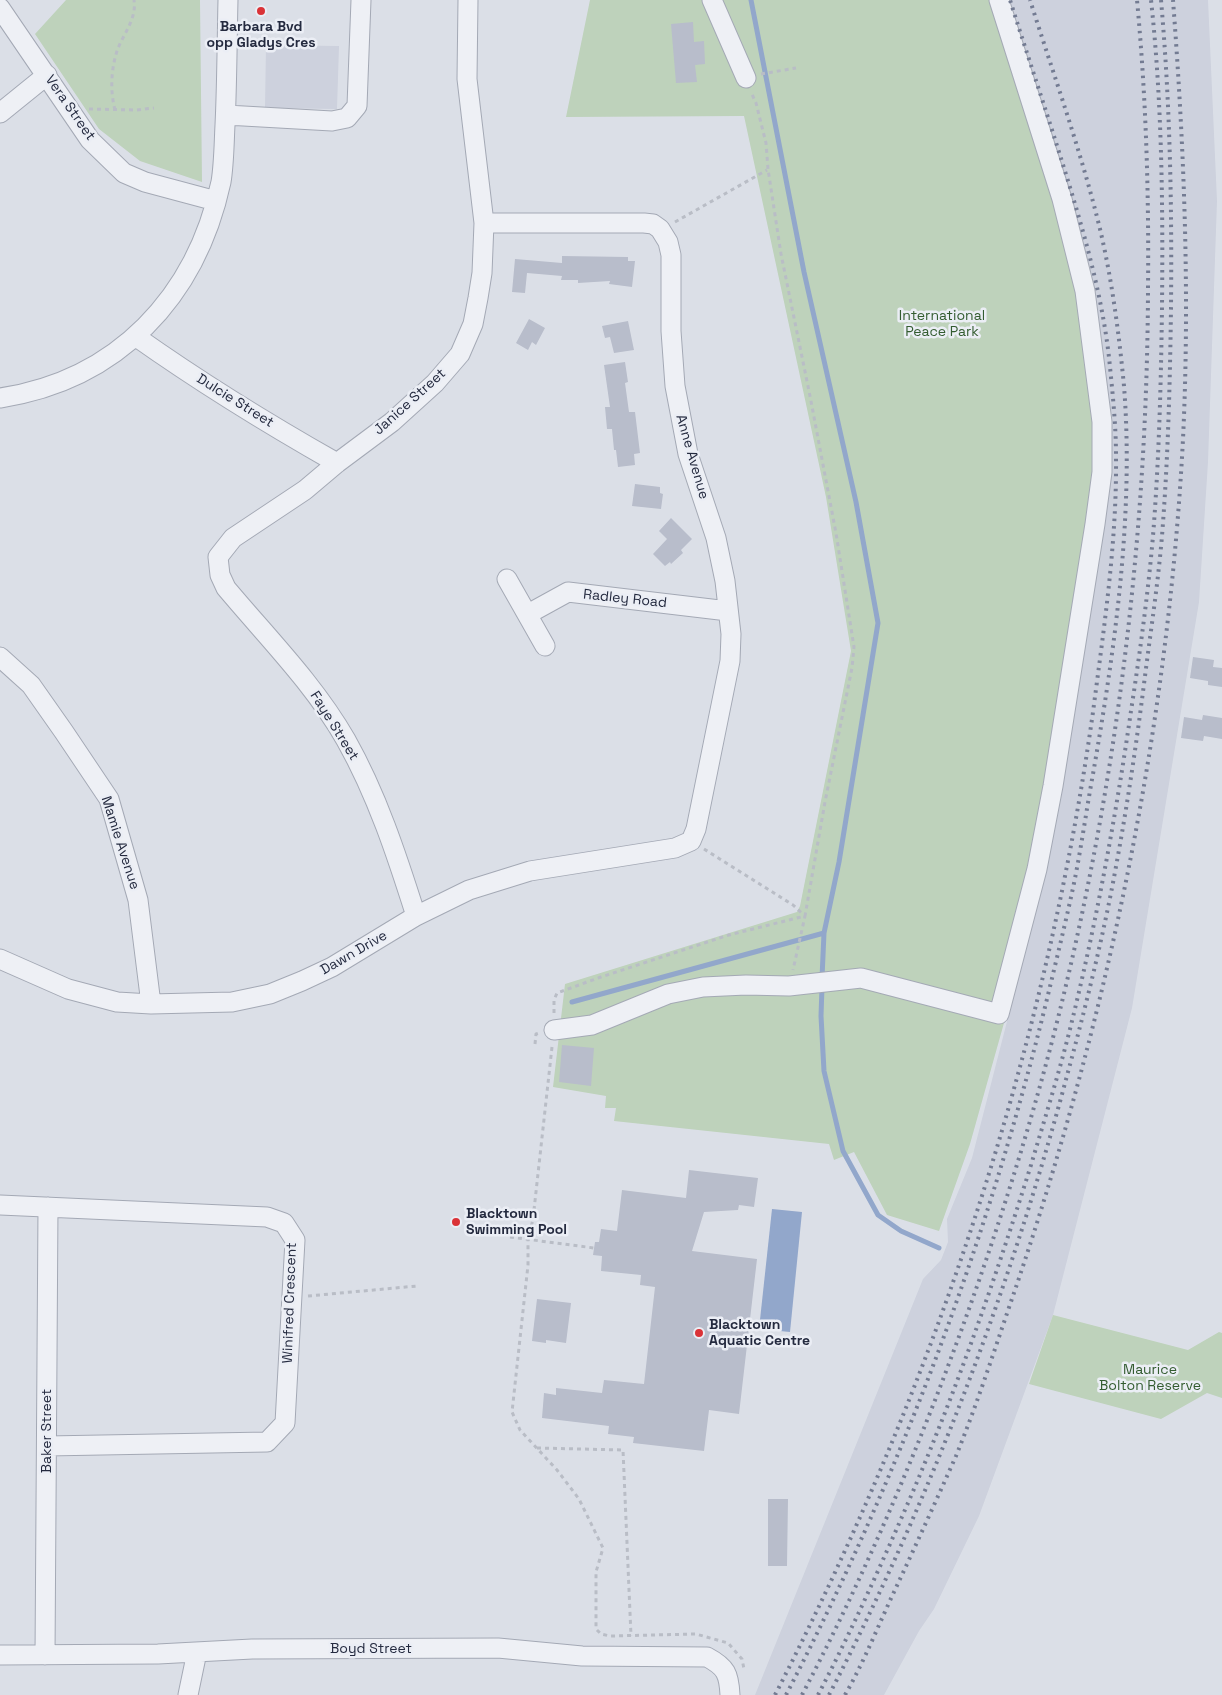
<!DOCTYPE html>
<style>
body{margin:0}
canvas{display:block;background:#dbdfe7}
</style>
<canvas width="1222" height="1695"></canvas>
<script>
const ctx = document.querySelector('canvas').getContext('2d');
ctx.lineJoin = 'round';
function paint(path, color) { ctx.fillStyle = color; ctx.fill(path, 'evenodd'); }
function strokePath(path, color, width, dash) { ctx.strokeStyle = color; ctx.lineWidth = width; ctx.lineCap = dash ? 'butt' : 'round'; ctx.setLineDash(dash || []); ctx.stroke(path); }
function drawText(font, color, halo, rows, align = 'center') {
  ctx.font = font + ' "Space Grotesk",sans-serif'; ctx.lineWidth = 5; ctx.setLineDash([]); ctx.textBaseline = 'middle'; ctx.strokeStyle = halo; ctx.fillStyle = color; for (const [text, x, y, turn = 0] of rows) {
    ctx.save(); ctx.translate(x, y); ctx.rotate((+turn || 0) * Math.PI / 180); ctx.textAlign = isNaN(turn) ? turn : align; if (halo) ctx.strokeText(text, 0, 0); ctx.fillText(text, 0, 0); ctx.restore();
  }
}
const built = new Path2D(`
 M1002 0H1208L1217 201 1208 462 1199 602 1132 1008 1053 1315 979 1516 934 1609 919 1631 884 1695H755L923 1279 941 1260 948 1242 947 1219 972 1158 1044 877 1087 633 1108 476Z
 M266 45 339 46 337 109 265 108Z`);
const green = new Path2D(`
 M66 0H200L202 182 140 161 99 129 35 34Z
 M590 0H1001L1070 215 1105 427 1036 909 970 1144 939 1231 887 1215 854 1152 834 1160 829 1144 614 1121 616 1108H605L606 1096 553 1087 565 984 797 912 800 906 851 651 826 497 744 116 566 117Z
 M1053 1315 1188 1350 1219 1332 1222 1333V1398L1207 1393 1161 1419 1029 1384Z`);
const water = new Path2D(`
 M772 1209 802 1212 790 1332 759 1329Z`);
const stream = new Path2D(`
 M751 0 804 272 856 502 878 623 839 862 824 933 822 978
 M822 987 821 1016 824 1071 843 1151 878 1215 901 1231 939 1248
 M572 1002 824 933`);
const building = new Path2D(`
 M693 22 694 42 704 41 705 64 695 65 697 82 676 83 671 24Z
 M562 256 628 257V261H635L632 287 609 284 610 281 578 283V280H561L562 276 527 273 525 293 512 292 515 259 562 263Z
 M529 319 545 328 536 345 532 342 528 350 516 343Z
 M628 321 634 350 614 353 610 337 605 338 602 326Z
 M625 362 628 382 625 383 629 412H635L640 453 634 454 635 465 618 467 616 450H614L612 429H607L605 407H610L604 365Z
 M635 484 660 487V493L663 494 661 509 632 506Z
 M671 518 692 539 681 550 683 553 671 564 670 562 665 566 653 554 667 539 659 531Z
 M1193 657 1214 660 1213 667 1222 668V687L1208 685V681L1190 678Z
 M1203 715 1222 718V739L1204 736 1203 741 1181 738 1184 717 1202 720Z
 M562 1045 594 1048 591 1086 559 1082Z
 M689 1170 758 1178 754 1207 739 1205 738 1210 704 1212 692 1251 757 1259 739 1414 709 1410 704 1451 633 1443 634 1437 608 1434 609 1426 542 1418 544 1393 556 1395V1388L602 1393 604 1380 644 1384 655 1287 640 1285 641 1275 601 1271 602 1256 593 1255 595 1242H599L601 1229 617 1231 622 1190 686 1198Z
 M537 1299 571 1303 566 1343 546 1340V1343L532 1341Z
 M768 1499H788L787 1566H768Z`);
const path = new Path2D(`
 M761 74 796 68
 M89 109 137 110 154 108
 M115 110C110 91 111 70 117 51 123 34 137 19 134 0
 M675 222 767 170
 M704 849 793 905 805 916 793 970
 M554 1013V1000L557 993 601 977 729 935 805 916 825 802 852 668 854 647 836 533 810 396 781 254 768 169 766 143 756 103 751 92
 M535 1044 536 1034 539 1033
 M552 1047 533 1219 528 1240V1265L512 1412 520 1430 557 1470 579 1499 603 1548 596 1572V1629L601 1634 610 1636 696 1634 728 1643 742 1659 744 1669
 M510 1237 594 1248
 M308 1296 417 1286
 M537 1448 623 1450 631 1636`);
const minor = new Path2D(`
 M712 0 746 78
 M0 8 90 140 124 173 145 182 216 201
 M0 113 47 75
 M226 115 332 121 347 118 357 106 361 0
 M135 336C200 382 268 424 337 463
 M0 398C118 380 196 297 221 182 224 164 224 144 225 125 227 84 227 42 228 0
 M507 579 545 646
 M528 614 568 592 728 611
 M0 657 31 685 64 732 109 799 138 900 151 1004
 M416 916C397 856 377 795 346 740 314 684 267 637 226 588L220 575 218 557 233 538 305 490 337 463 392 422 435 383 460 354 473 324 478 298 482 273 484 223 467 79 468 0
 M0 959 68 989 117 1002 151 1004 232 1002 270 994 302 981 332 967 416 916 469 890 530 871 675 848 691 841 696 829 730 661 731 634 725 581 716 538 688 454 675 386 671 331V255L668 242 660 229 653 224 644 223H484
 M554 1030 592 1025 668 994 703 987 746 985 789 986 861 978 999 1014 1037 869 1053 786 1095 524 1102 472V422L1085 291 1062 199 999 0
 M0 1205 267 1217 284 1223 295 1240 285 1423 267 1442 47 1446
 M0 1655 158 1654 252 1649 498 1648 582 1656 707 1657C726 1667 729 1674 730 1695
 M45 1655 48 1207
 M188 1695 197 1652`);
const rail = new Path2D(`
 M775 1695C933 1388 1045 1054 1093 712 1104 627 1117 542 1116 456 1116 427 1113 397 1110 367 1103 294 1081 222 1059 152 1043 101 1026 51 1010 0
 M786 1695C904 1467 994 1224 1053 974 1060 945 1067 916 1073 888 1081 850 1086 812 1093 774 1115 648 1134 514 1124 386 1119 334 1112 280 1100 229 1081 151 1054 76 1030 0
 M802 1695C855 1594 901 1489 942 1382 987 1264 1026 1144 1057 1022 1117 783 1147 536 1148 290 1149 193 1146 96 1137 0
 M818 1695C852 1630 882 1563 911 1496 957 1388 996 1277 1031 1165 1045 1118 1060 1070 1072 1021 1097 919 1116 815 1131 711 1140 652 1148 594 1153 536 1159 460 1161 384 1162 307 1163 206 1162 101 1151 0
 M829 1695C931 1498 1011 1287 1068 1072 1084 1013 1099 953 1111 893 1125 821 1136 748 1145 676 1151 629 1158 583 1162 536 1168 460 1170 384 1171 307 1172 205 1170 102 1161 0
 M845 1695C864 1662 878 1626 894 1592 915 1547 936 1501 956 1456 978 1402 996 1345 1015 1290 1108 1015 1168 729 1183 439 1190 292 1184 146 1173 0`);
const markers = [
 [261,11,5,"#da3237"],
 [456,1222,5,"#da3237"],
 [699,1333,5,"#da3237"]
];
const poiNames = [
 ["Barbara Bvd",261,27,"center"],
 ["opp Gladys Cres",261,43,"center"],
 ["Blacktown",466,1214],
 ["Swimming Pool",466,1230],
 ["Blacktown",709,1325],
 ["Aquatic Centre",709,1341]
];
const streetNames = [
 ["Vera Street",70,108,55],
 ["Dulcie Street",235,401,32],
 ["Janice Street",410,402,-42],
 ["Anne Avenue",692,457,74],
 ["Radley Road",625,599,6],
 ["Faye Street",334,726,58],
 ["Mamie Avenue",120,843,72],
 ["Dawn Drive",354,953,-30],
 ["Winifred Crescent",290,1303,-88],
 ["Baker Street",47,1431,-90],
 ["Boyd Street",371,1649]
];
const parkNames = [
 ["International",942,316],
 ["Peace Park",942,332],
 ["Maurice",1150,1370],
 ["Bolton Reserve",1150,1386]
];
paint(built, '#cdd1dd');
paint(green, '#bed2bb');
paint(water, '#92a7cb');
strokePath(stream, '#92a7cb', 5);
paint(building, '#b8bdcb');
strokePath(minor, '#a4a9b5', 21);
strokePath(path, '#b9bdc6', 3, [4, 4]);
strokePath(minor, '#eef0f5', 19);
strokePath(rail, '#737b92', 4, [2.5, 5]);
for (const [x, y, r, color] of markers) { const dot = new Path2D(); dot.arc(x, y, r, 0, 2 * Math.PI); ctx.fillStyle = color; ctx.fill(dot); strokePath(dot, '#ebeef5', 2); }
drawText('bold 14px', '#242a3f', '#ebeef5', poiNames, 'left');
drawText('14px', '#242a3f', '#ebeef5', streetNames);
drawText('14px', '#335c30', '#ebeef5', parkNames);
</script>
